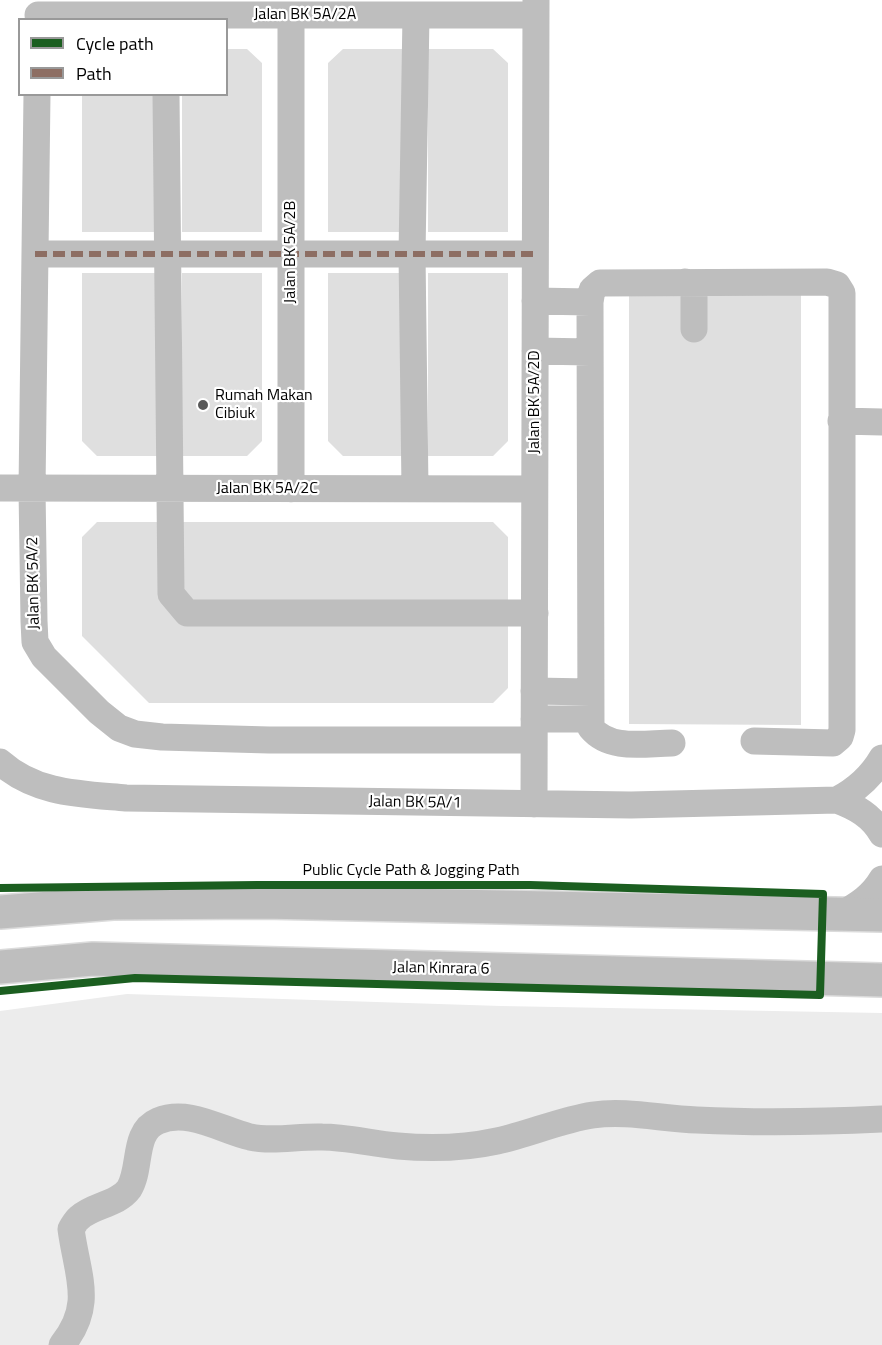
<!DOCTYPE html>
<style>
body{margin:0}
#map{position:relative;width:882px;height:1345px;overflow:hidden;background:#fff;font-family:"Titillium Web",sans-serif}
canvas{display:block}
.legend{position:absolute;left:18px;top:18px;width:210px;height:78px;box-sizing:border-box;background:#fff;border:2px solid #999;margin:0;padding:8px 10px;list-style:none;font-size:18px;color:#000}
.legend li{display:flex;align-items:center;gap:12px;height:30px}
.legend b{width:30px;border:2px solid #999}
</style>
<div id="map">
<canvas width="882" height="1345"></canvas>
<ul class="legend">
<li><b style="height:8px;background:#1b5e20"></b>Cycle path</li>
<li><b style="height:8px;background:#8d6e63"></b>Path</li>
</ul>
</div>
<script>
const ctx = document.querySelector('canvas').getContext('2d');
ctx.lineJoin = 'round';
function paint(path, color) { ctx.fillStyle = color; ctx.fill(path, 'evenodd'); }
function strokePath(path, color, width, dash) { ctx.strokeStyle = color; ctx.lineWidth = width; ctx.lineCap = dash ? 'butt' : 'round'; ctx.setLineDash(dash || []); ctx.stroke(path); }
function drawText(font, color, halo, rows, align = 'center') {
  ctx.font = font + ' "Titillium Web",sans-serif'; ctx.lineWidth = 4.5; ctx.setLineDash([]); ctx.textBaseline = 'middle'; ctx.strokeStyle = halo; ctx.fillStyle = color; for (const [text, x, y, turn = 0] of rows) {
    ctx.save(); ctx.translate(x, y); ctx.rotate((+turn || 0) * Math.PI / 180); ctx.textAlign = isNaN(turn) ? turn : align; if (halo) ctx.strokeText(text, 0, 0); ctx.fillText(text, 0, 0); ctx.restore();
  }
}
const green = new Path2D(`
 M127 994 501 1006 882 1013V1345H0V1011Z`);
const building = new Path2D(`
 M226 49H247L262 63V232H182V94H226Z
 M343 49H408V232H328V63Z
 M428 49H493L508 63V232H428Z
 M82 94H162V232H82Z
 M82 273H162V456H97L82 441Z
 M182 273H262V441L247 456H182Z
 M328 273H408V456H343L328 441Z
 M428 273H508V441L493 456H428Z
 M629 290H801V725L629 724Z
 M97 522H162V603L508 623V688L493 703H149L82 636V537Z
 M182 522H493L508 537V603H190L182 594Z`);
const minor = new Path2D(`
 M38 15H536
 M291 15V489
 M37 94 32 489 34 621 35 642 44 657 99 712 119 728 135 734 162 737 269 740H534
 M166 94 171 594 187 613H535
 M35 254H535
 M685 282 694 290V329
 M535 301 590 302
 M535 351 590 352
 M841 421 882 422
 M0 488 534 489
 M415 489 412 254 416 15
 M534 691 590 692
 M534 719H591
 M672 743C645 743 610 751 591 728L590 302 592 290 600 283 827 282 837 285 842 293V730L840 737 833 743 754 741
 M0 762C36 794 80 794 126 798L631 805 837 800C856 807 872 816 882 834
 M837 800C856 790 871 777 882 758
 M534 804 536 0
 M842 914C859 904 872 896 882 879
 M62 1345C95 1305 77 1275 71 1229 73 1226 76 1220 79 1218 93 1205 117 1205 129 1189 142 1168 132 1132 158 1121 188 1108 221 1130 250 1137 273 1142 298 1136 322 1137 347 1137 373 1144 398 1146 431 1149 465 1148 497 1141 530 1134 560 1120 593 1115 627 1110 662 1119 697 1120 758 1123 820 1122 882 1119`);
const major = new Path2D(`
 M0 912 113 903 263 902 882 915
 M0 967 93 959 882 980`);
const quiet = new Path2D(`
 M35 254H535`);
const cycleway = new Path2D(`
 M0 888 257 885H530L823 894 820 995 135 978 0 991`);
const markers = [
 [203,405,6,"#595959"]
];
const streetNames = [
 ["Jalan BK 5A/2A",305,15],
 ["Jalan BK 5A/2B",291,252,-90],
 ["Jalan BK 5A/2D",535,402,-90],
 ["Jalan BK 5A/2C",267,489],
 ["Jalan BK 5A/2",34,583,-91],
 ["Jalan BK 5A/1",415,803,1],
 ["Public Cycle Path & Jogging Path",411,871],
 ["Jalan Kinrara 6",441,969,1]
];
const poiNames = [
 ["Rumah Makan",215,396],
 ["Cibiuk",215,414]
];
paint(green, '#ececec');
paint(building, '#dfdfdf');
strokePath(major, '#dbdbdb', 36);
strokePath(minor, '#bebebe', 27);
strokePath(major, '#bebebe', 33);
strokePath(quiet, '#8d6e63', 6, [12, 6]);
strokePath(cycleway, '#1b5e20', 8);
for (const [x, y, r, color] of markers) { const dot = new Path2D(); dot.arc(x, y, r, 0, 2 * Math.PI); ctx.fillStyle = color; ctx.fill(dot); strokePath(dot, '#fff', 2); }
drawText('16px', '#000', '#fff', streetNames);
drawText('16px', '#000', '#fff', poiNames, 'left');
</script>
